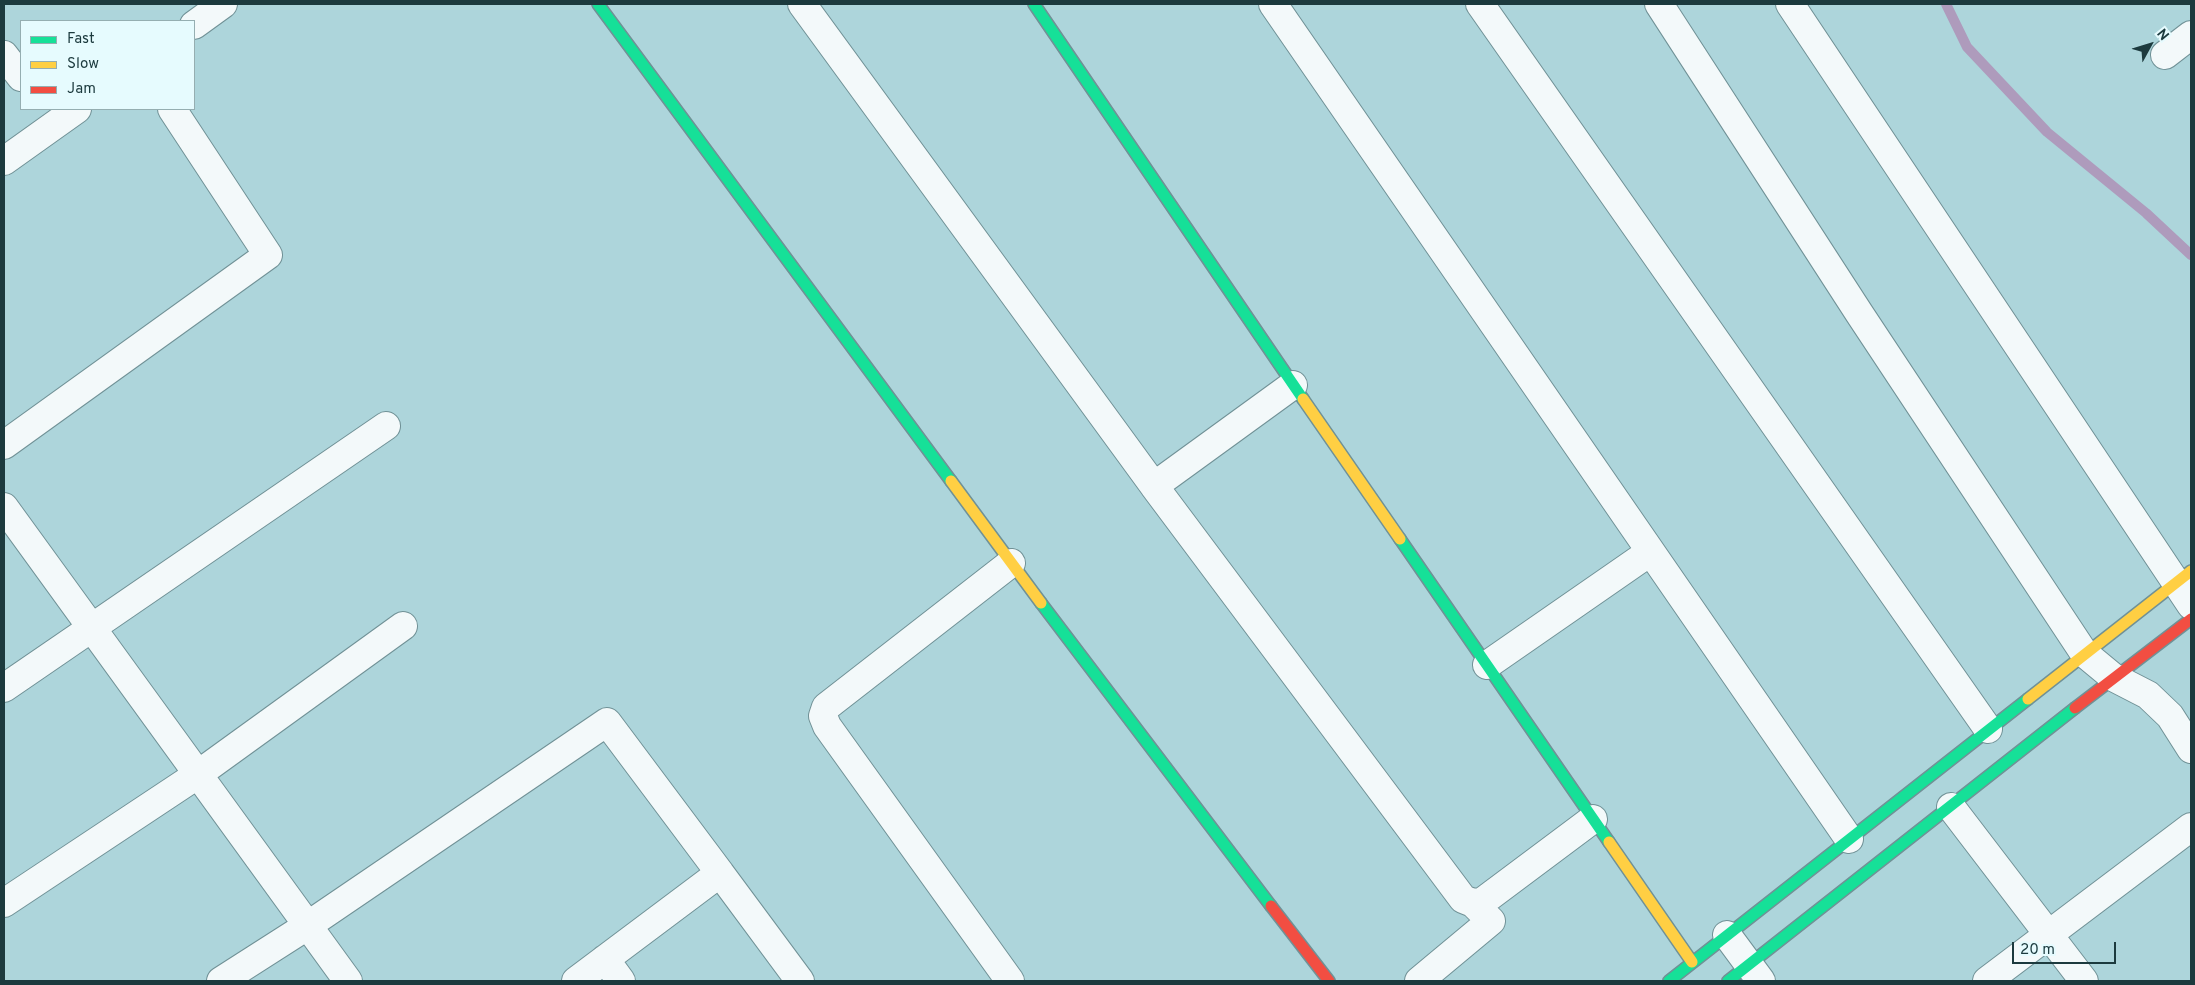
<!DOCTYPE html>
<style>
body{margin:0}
#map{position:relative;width:2195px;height:985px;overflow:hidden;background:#add5db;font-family:Overpass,sans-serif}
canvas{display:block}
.frame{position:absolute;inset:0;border:5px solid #1c3a3e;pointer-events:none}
.legend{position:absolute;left:20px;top:20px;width:175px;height:90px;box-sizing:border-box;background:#e6fbfe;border:1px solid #95aeb1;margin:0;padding:6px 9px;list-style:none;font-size:15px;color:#1c3a3e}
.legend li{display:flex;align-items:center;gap:10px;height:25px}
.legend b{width:25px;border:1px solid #95aeb1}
.north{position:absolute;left:2125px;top:20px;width:50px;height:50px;-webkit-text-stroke:4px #e6fbfe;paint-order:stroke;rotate:51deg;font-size:14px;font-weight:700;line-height:20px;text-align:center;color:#1c3a3e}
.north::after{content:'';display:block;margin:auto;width:18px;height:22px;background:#1c3a3e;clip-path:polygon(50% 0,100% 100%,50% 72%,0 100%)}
.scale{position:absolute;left:2012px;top:942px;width:104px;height:22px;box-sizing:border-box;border:2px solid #1c3a3e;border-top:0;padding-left:6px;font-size:15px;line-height:18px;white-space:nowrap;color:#1c3a3e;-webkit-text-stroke:4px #e6fbfe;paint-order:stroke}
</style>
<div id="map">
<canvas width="2195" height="985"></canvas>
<div class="frame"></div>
<ul class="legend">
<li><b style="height:6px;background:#16e098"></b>Fast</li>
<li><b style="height:6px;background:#ffcf43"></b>Slow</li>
<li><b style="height:6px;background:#f24e42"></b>Jam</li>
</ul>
<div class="north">N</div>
<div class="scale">20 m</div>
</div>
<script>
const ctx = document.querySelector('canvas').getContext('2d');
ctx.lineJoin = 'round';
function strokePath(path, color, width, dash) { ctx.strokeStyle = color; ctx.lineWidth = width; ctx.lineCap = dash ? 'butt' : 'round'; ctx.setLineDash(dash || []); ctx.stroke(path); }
const stream = new Path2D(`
 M1946 4 1967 47 2047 132 2146 213 2191 255`);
const street = new Path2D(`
 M802 4 1154 486 1293 385
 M1273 4 1849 839
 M1480 4 1988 729
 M1659 4 1859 313 2084 653 2113 677 2148 695 2170 716 2191 749
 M1790 4 2191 605
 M194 25 223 4
 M4 55 21 77
 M2165 55 2191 35
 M4 161 77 109
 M4 445 268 255 172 109
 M1154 486 1463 899 1473 903 1482 902 1593 819
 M4 507 348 981
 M1487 665 1650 552
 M4 688 386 426
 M1951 807 2084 981
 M4 903 197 775 403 626
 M1727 935 1761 981
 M605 959 621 981
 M221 981 307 926 607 722 720 873
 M576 981 720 873 800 981
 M1010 981 827 726 823 716 826 707 1011 563
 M1419 981 1491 921 1473 903
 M1987 981 2191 827`);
const fast = new Path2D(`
 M598 4 951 481
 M1034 4 1303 399
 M1400 539 1609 842
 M1041 603 1271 906
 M1669 981 2028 699
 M1728 981 2075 708`);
const slow = new Path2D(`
 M1303 399 1400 539
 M951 481 1041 603
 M2028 699 2191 571
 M1609 842 1692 962`);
const jam = new Path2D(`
 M2075 708 2191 619
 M1271 906 1329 981`);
strokePath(stream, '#ae9bbc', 10);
strokePath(street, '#709196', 30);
strokePath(fast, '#709196', 14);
strokePath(slow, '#709196', 14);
strokePath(jam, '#709196', 14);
strokePath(street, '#f3f9fa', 28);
strokePath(fast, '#16e098', 11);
strokePath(slow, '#ffcf43', 11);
strokePath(jam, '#f24e42', 11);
</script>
